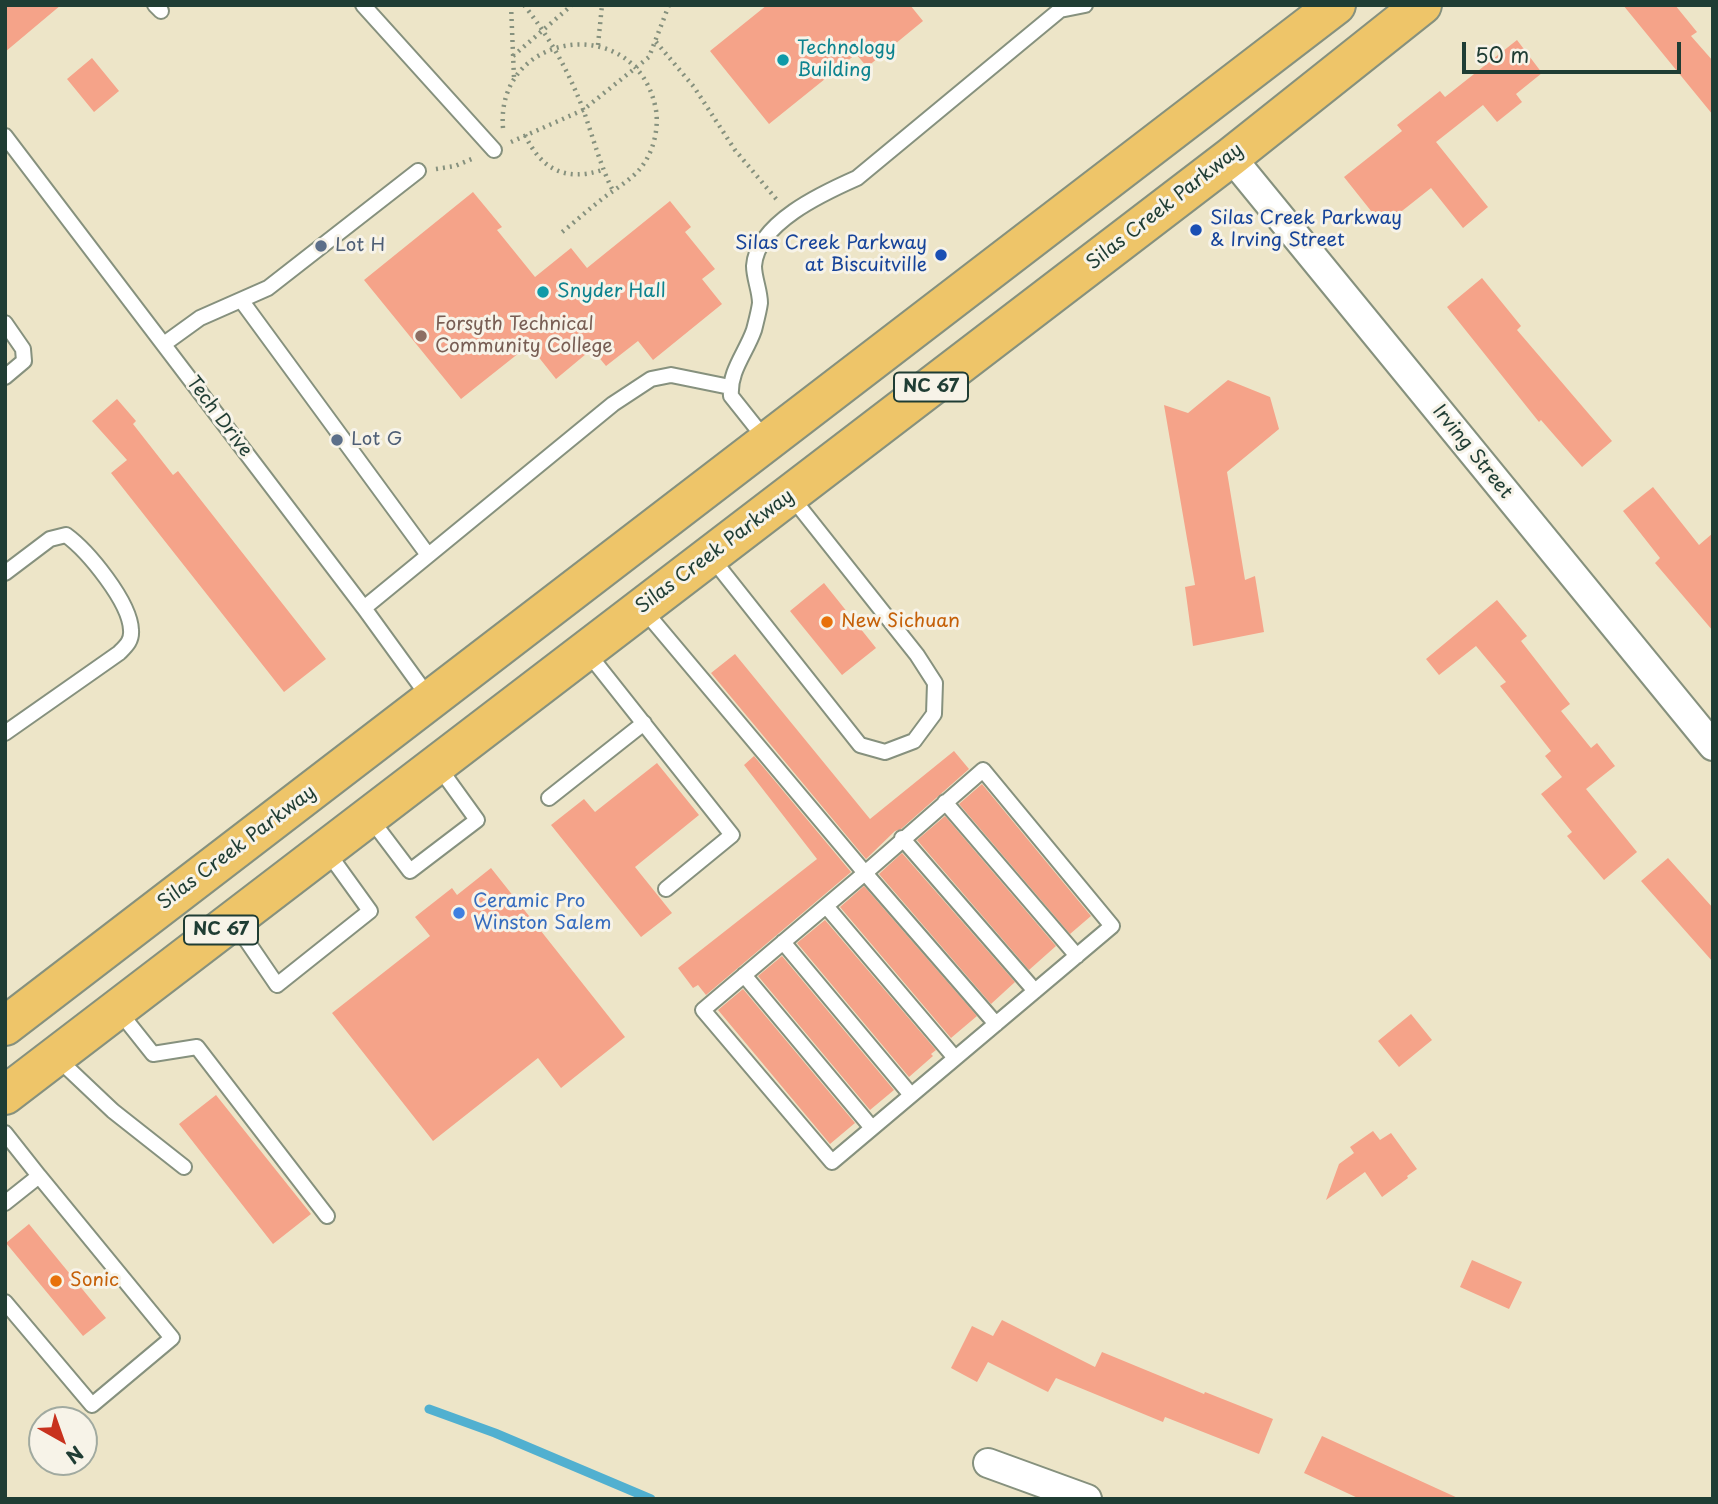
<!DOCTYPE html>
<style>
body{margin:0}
#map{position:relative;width:1718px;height:1504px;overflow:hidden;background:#ede5c8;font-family:"Playpen Sans",sans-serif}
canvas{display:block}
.frame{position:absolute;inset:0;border:7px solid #1f3d34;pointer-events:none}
.north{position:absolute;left:28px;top:1406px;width:70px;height:70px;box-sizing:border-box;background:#f7f3e8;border:2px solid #a1aaa0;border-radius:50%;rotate:140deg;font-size:19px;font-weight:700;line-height:28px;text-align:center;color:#1f3d34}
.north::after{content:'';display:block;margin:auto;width:24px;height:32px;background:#c8321e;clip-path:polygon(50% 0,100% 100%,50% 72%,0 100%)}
.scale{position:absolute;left:1462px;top:42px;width:219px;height:32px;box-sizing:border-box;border:4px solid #1f3d34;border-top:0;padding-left:9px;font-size:21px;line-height:24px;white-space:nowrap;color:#1f3d34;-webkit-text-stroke:5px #f7f3e8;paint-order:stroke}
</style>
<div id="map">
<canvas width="1718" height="1504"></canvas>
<div class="frame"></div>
<div class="north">N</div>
<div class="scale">50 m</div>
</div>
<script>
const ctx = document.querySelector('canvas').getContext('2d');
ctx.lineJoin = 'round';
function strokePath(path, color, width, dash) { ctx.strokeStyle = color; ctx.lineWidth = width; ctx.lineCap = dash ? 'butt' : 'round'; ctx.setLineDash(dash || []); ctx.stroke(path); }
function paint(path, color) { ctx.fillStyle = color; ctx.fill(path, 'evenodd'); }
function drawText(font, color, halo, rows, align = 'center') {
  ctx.font = font + ' "Playpen Sans",sans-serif'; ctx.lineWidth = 6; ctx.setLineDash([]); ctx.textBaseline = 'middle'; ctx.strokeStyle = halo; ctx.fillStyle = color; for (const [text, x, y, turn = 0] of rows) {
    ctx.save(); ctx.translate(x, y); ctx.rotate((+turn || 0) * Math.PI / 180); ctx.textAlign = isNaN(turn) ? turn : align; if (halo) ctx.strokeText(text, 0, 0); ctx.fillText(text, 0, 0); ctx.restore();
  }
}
const stream = new Path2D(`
 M429 1409 495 1433 651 1499`);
const building = new Path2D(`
 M5 5H61L5 52Z
 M767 5H910L923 21 867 67 856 54 769 124 710 51Z
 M1623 5H1675L1697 32 1691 36 1713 61V115Z
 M1517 40 1542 73 1516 94 1522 102 1497 122 1483 105 1436 142 1488 207 1463 228 1431 188 1383 226 1344 177 1402 131 1397 125 1440 91 1445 97Z
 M92 58 119 91 94 112 67 79Z
 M473 192 502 227 497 230 535 277 571 248 587 268 670 201 691 227 685 232 715 269 702 279 722 304 653 360 638 341 606 366 592 349 556 379 529 345 461 399 364 280Z
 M1482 278 1521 326 1517 330 1612 441 1582 467 1541 420 1539 422 1447 307Z
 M1228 380 1270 397 1279 429 1227 472 1245 580 1255 576 1264 632 1193 646 1185 587 1195 585 1164 405 1188 413Z
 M117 399 136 421 133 424 173 475 178 471 326 659 284 692 111 473 127 460 92 421Z
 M1653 487 1699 545 1713 533V631L1655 563 1660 558 1623 511Z
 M824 583 876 648 842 675 790 611Z
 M1497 600 1527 636 1521 641 1570 704 1561 711 1591 748 1597 743 1615 766 1586 789 1637 852 1604 880 1567 836 1572 832 1541 794 1562 777 1545 756 1551 751 1500 686 1506 682 1476 646 1439 675 1426 659Z
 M735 654 870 819 954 751 969 769 901 829 895 831 866 859 711 673Z
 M754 756 851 872 706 995 698 985 693 988 678 968 817 859 744 765Z
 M657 763 699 815 635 867 672 913 641 937 551 825 584 799 595 812Z
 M982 784 1091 916 1070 934 959 804Z
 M945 816 1056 946 1029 970 917 840Z
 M902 853 1015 982 991 1004 879 874Z
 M1668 858 1713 908V962L1641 881Z
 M491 868 625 1037 561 1088 538 1058 433 1141 332 1013 430 936 415 917 452 888 457 895Z
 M864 886 977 1016 951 1038 840 907Z
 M825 920 936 1050 931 1054 933 1056 909 1077 797 943Z
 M782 956 894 1090 870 1110 758 976Z
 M743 989 855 1123 830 1144 718 1010Z
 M1411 1014 1432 1040 1399 1067 1378 1041Z
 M216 1095 311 1214 273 1244 179 1124Z
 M1373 1131 1380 1140 1391 1133 1417 1169 1407 1176 1408 1178 1382 1197 1365 1172 1326 1200 1339 1164 1354 1153 1350 1147Z
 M29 1224 106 1318 83 1336 6 1243Z
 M1472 1260 1522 1282 1509 1309 1460 1287Z
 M1002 1320 1095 1367 1102 1352 1204 1394 1205 1392 1273 1419 1259 1454 1165 1417 1163 1422 1056 1378 1048 1392 988 1362 977 1382 951 1368 972 1326 993 1336Z
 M1322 1436 1460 1499H1360L1304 1473Z`);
const path = new Path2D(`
 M511 5 514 78
 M524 5C550 38 568 70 583 109 593 137 600 165 613 191
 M656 42 694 87 735 150 777 200
 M598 45 602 5
 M513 56 572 5
 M503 128C495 30 638 11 656 110 659 130 653 154 639 170 630 180 617 188 606 196 590 208 576 221 561 233
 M525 135C541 169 565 182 602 170
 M511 142 583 110 649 57 669 5
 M436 169 455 166 474 158`);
const lane = new Path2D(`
 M155 5 161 11
 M363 5 494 150
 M5 136 364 608 430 699
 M241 300 428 555
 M5 323 23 349 24 361 5 377
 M164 344 200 318 268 288 418 171
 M766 440 731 396C729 371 746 353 754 330 756 322 759 311 760 303 760 291 754 278 754 266 757 223 823 193 857 178L1060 10 1085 5
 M711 557 860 745 885 752 914 741 934 714 935 683 917 655 790 495
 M5 573 50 539 66 535C88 551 130 602 131 630 132 641 126 646 119 653L5 733
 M364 608 613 404 651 379 671 375 730 387
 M643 609 865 873 983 770 1112 926 832 1162 703 1010 865 873 996 1024
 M587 652 732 835 666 889
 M549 798 644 723
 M945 802 1077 956
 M370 818 410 871 477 820 438 766
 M902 838 1035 991
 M826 906 955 1058
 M234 922 277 985 370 911 326 850
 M783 942 911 1095
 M744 975 872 1128
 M118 1010 153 1054 197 1047 327 1216
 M57 1058 113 1111 184 1167
 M5 1133 39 1176 5 1203
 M5 1302 92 1405 172 1338 39 1176`);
const street = new Path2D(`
 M1231 157 1713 746
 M988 1463 1087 1499`);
const primary = new Path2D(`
 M5 1026 1336 5
 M5 1095 1231 157 1422 5`);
const markers = [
 [783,60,7,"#0f9aa8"],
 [1196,230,7,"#1a4fb4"],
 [321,246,7,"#5c6f8a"],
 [941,255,7,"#1a4fb4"],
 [543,292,7,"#0f9aa8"],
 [421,336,7,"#8d6e63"],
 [337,440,7,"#5c6f8a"],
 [827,622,7,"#e8710a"],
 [459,913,7,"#3f7fe0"],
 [56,1281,7,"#e8710a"]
];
const shields = [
 [931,387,74],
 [221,930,74]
];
const shieldNames = [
 ["NC 67",931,387],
 ["NC 67",221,930]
];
const cultureNames = [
 ["Technology",797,49],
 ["Building",797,71],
 ["Snyder Hall",557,292]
];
const streetNames = [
 ["Silas Creek Parkway",1165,207,-38],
 ["Tech Drive",219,417,53],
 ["Irving Street",1472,452,51],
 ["Silas Creek Parkway",715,552,-37],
 ["Silas Creek Parkway",237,848,-37]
];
const transitNames = [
 ["Silas Creek Parkway",1210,219],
 ["& Irving Street",1210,241],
 ["Silas Creek Parkway",927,244,"right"],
 ["at Biscuitville",927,266,"right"]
];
const serviceNames = [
 ["Lot H",335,246],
 ["Lot G",351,440]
];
const educationNames = [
 ["Forsyth Technical",435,325],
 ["Community College",435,347]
];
const foodNames = [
 ["New Sichuan",841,622],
 ["Sonic",70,1281]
];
const shopNames = [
 ["Ceramic Pro",473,902],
 ["Winston Salem",473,924]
];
strokePath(stream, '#51b0d0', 9);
paint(building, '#f5a389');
strokePath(lane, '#86917e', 18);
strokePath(street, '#86917e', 32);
strokePath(primary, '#86917e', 42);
strokePath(path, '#86917e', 4.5, [2, 5]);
strokePath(lane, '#fff', 14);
strokePath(street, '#fff', 28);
strokePath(primary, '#eec569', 38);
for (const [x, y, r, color] of markers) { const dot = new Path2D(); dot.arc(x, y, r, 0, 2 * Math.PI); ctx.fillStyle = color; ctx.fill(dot); strokePath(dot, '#f7f3e8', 2.5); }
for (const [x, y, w] of shields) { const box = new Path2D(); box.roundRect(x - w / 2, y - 14.5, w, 29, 5); ctx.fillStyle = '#f7f3e8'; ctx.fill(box); strokePath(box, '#1f3d34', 2); }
drawText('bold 18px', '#1f3d34', null, shieldNames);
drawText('19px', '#0d838f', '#f7f3e8', cultureNames, 'left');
drawText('19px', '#1f3d34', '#f7f3e8', streetNames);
drawText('19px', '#164399', '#f7f3e8', transitNames, 'left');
drawText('19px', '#4e5e75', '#f7f3e8', serviceNames, 'left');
drawText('19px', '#785e54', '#f7f3e8', educationNames, 'left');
drawText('19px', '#c56008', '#f7f3e8', foodNames, 'left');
drawText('19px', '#366cbe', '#f7f3e8', shopNames, 'left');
</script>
